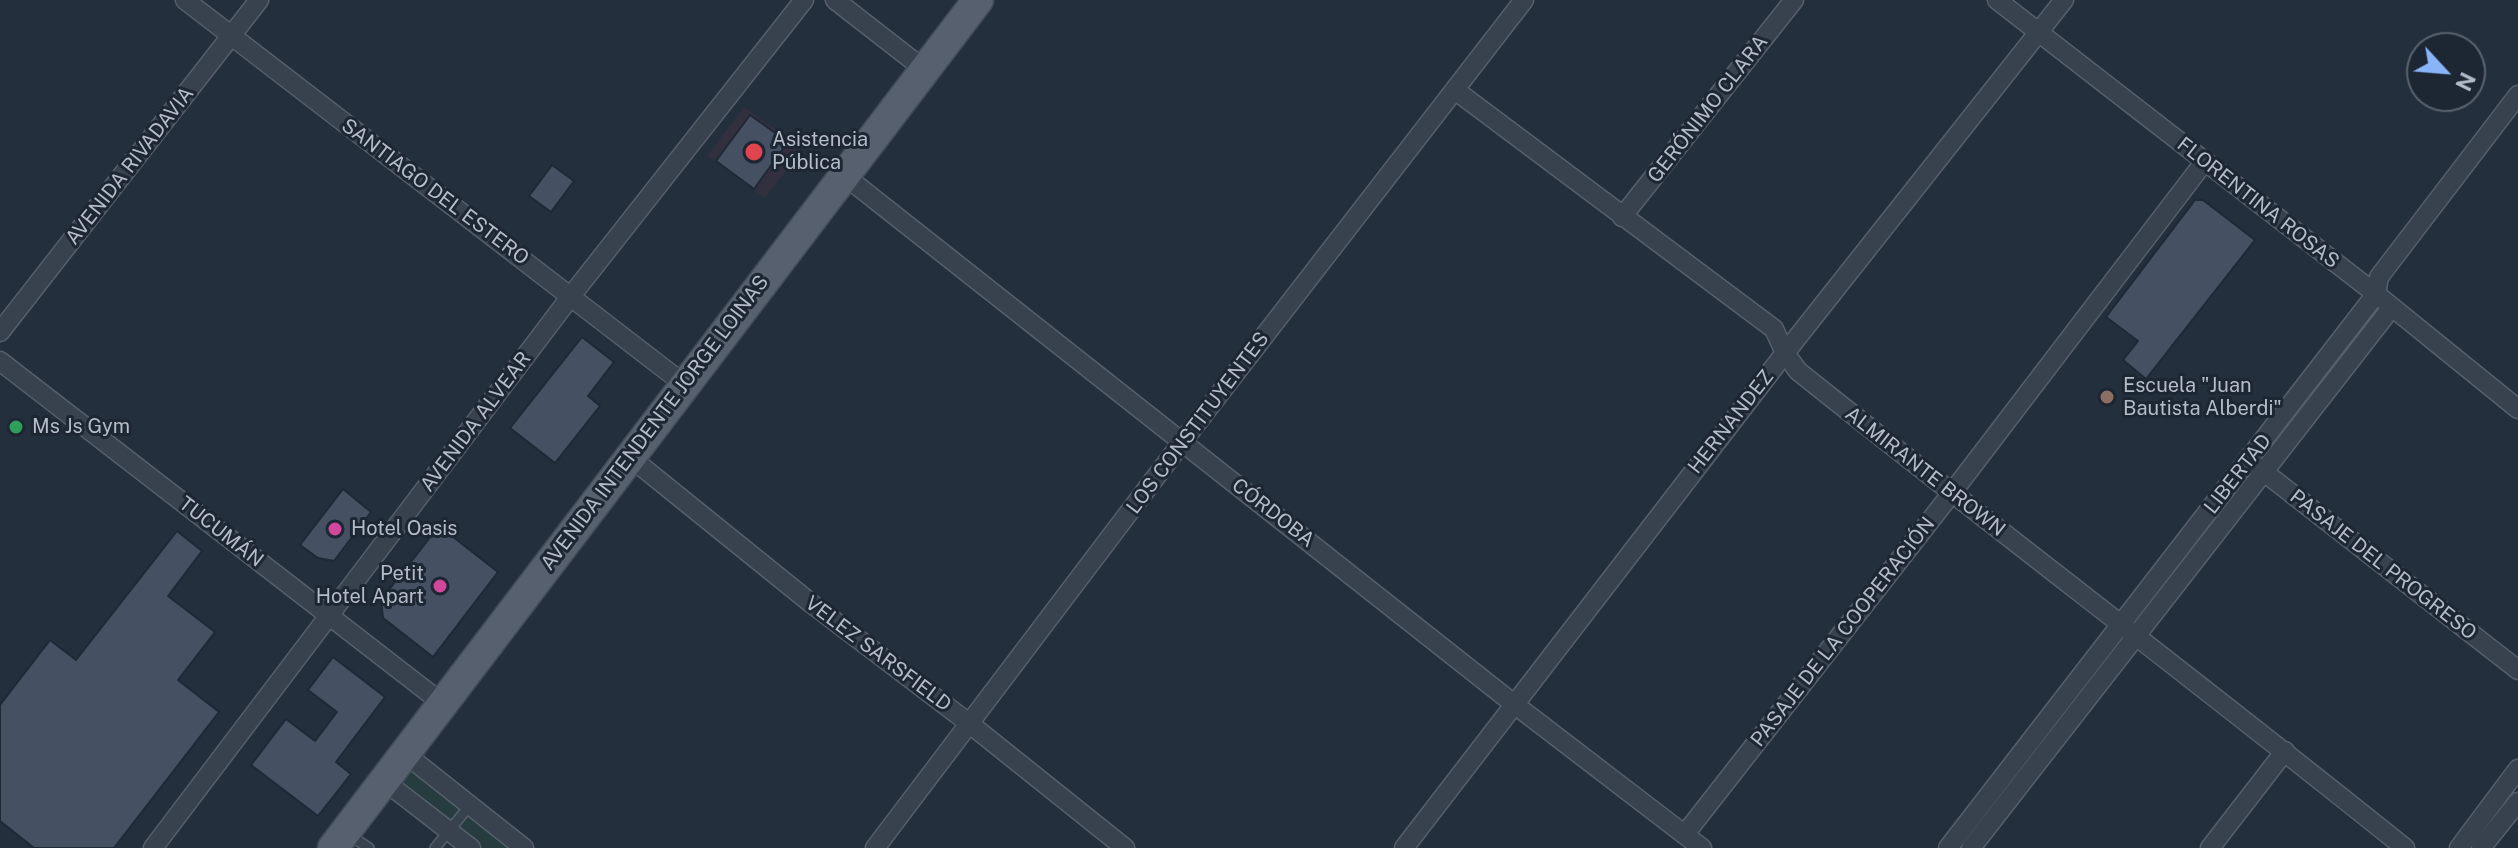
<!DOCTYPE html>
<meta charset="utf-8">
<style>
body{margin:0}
#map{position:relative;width:2518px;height:848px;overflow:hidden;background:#242f3e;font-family:"Public Sans",sans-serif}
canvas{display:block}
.north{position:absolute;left:2406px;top:32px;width:80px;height:80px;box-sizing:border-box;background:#1d2633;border:2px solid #59626f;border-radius:50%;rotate:116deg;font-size:22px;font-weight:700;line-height:32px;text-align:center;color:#b4bcc9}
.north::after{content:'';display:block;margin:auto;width:28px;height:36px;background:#8ab4f8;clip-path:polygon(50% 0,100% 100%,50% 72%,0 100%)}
</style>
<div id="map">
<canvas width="2518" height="848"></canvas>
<div class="north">N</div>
</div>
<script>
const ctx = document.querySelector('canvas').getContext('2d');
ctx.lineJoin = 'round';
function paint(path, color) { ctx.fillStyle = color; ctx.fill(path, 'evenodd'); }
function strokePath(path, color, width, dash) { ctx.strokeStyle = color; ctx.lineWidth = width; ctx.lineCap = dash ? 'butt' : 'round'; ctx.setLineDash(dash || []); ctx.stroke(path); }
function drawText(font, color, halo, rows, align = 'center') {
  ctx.font = font + ' "Public Sans",sans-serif'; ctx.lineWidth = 6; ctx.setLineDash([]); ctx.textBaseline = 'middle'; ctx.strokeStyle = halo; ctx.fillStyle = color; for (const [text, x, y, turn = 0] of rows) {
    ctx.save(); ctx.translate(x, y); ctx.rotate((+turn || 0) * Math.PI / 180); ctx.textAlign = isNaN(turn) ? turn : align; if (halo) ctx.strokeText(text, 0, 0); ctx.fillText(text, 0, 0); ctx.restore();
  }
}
const medical = new Path2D(`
 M744 107 802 149 765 198 707 156Z`);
const green = new Path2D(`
 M404 753 524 848H471L383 780Z`);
const building = new Path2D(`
 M750 115 788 142 754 189 716 161Z
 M552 165 574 181 551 212 529 196Z
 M2195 200H2203L2255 240 2146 379 2123 360 2138 341 2106 317Z
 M582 337 614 362 588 396 600 406 555 463 510 428Z
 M343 489 371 512 334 561 318 558 300 545Z
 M439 526 498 572 433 657 383 618 381 600Z
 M177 531 202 551 168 596 215 632 178 680 219 712 114 848H34L0 821V705L50 640 76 660Z
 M333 657 385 697 336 762 351 774 318 816 251 765 286 719 315 741 337 712 308 690Z`);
const lane = new Path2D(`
 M348 834 369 848
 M435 848 470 805`);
const street = new Path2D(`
 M185 0 684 384
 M835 0 925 70
 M1997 0 2376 294 2518 409
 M1455 90 1774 329 1785 353 1798 371C1999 532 2205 687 2405 848
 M845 176 1514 704 1702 848
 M1622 217 1794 0
 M0 332 259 0
 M0 361 442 703
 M631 458 812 604 970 724 1125 848
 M2255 465 2518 670
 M404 753 524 848
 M383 780 471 848
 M1685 834 1951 494 2205 161
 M153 848 571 296 804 0
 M875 848 1183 441 1524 0
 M1404 848 1785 353 2064 0
 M1948 848 2376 294 2379 277 2518 95
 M1971 848 2392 307
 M2210 848 2285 751
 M2459 848 2518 769
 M2481 848 2518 802`);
const primary = new Path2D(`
 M333 848 978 0`);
const markers = [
 [754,152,10,"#e0444e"],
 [2107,397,8,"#8d6e63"],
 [16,427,8,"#2e9e5b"],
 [335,529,8,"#d1479c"],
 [440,586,8,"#d1479c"]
];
const streetNames = [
 ["GERÓNIMO CLARA",1708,109,-52],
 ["AVENIDA RIVADAVIA",130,166,-52],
 ["SANTIAGO DEL ESTERO",435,192,37],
 ["FLORENTINA ROSAS",2258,203,38],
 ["AVENIDA ALVEAR",476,422,-53],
 ["HERNANDEZ",1731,422,-52],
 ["AVENIDA INTENDENTE JORGE LOINAS",655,423,-53],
 ["LOS CONSTITUYENTES",1198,423,-53],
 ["ALMIRANTE BROWN",1925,472,38],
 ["LIBERTAD",2238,474,-52],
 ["CÓRDOBA",1273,513,38],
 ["TUCUMÁN",221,532,38],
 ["PASAJE DEL PROGRESO",2383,565,38],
 ["PASAJE DE LA COOPERACIÓN",1843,632,-52],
 ["VELEZ SARSFIELD",878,654,37]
];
const poiNames = [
 ["Asistencia",772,140],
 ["Pública",772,163],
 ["Escuela \"Juan",2123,386],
 ["Bautista Alberdi\"",2123,409],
 ["Ms Js Gym",32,427],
 ["Hotel Oasis",351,529],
 ["Petit",424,574,"right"],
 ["Hotel Apart",424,597,"right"]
];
paint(medical, '#32303f');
paint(green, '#263c3f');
paint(building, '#455162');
strokePath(building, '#1f2835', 2);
strokePath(lane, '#565f6c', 12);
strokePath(street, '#565f6c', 21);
strokePath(primary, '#414a57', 33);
strokePath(lane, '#38414e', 9);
strokePath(street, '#38414e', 18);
strokePath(primary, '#56606e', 30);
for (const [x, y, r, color] of markers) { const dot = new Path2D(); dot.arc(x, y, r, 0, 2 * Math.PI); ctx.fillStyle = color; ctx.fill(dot); strokePath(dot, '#1d2633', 3); }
drawText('20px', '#b4bcc9', '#1d2633', streetNames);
drawText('20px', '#b4bcc9', '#1d2633', poiNames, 'left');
</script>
